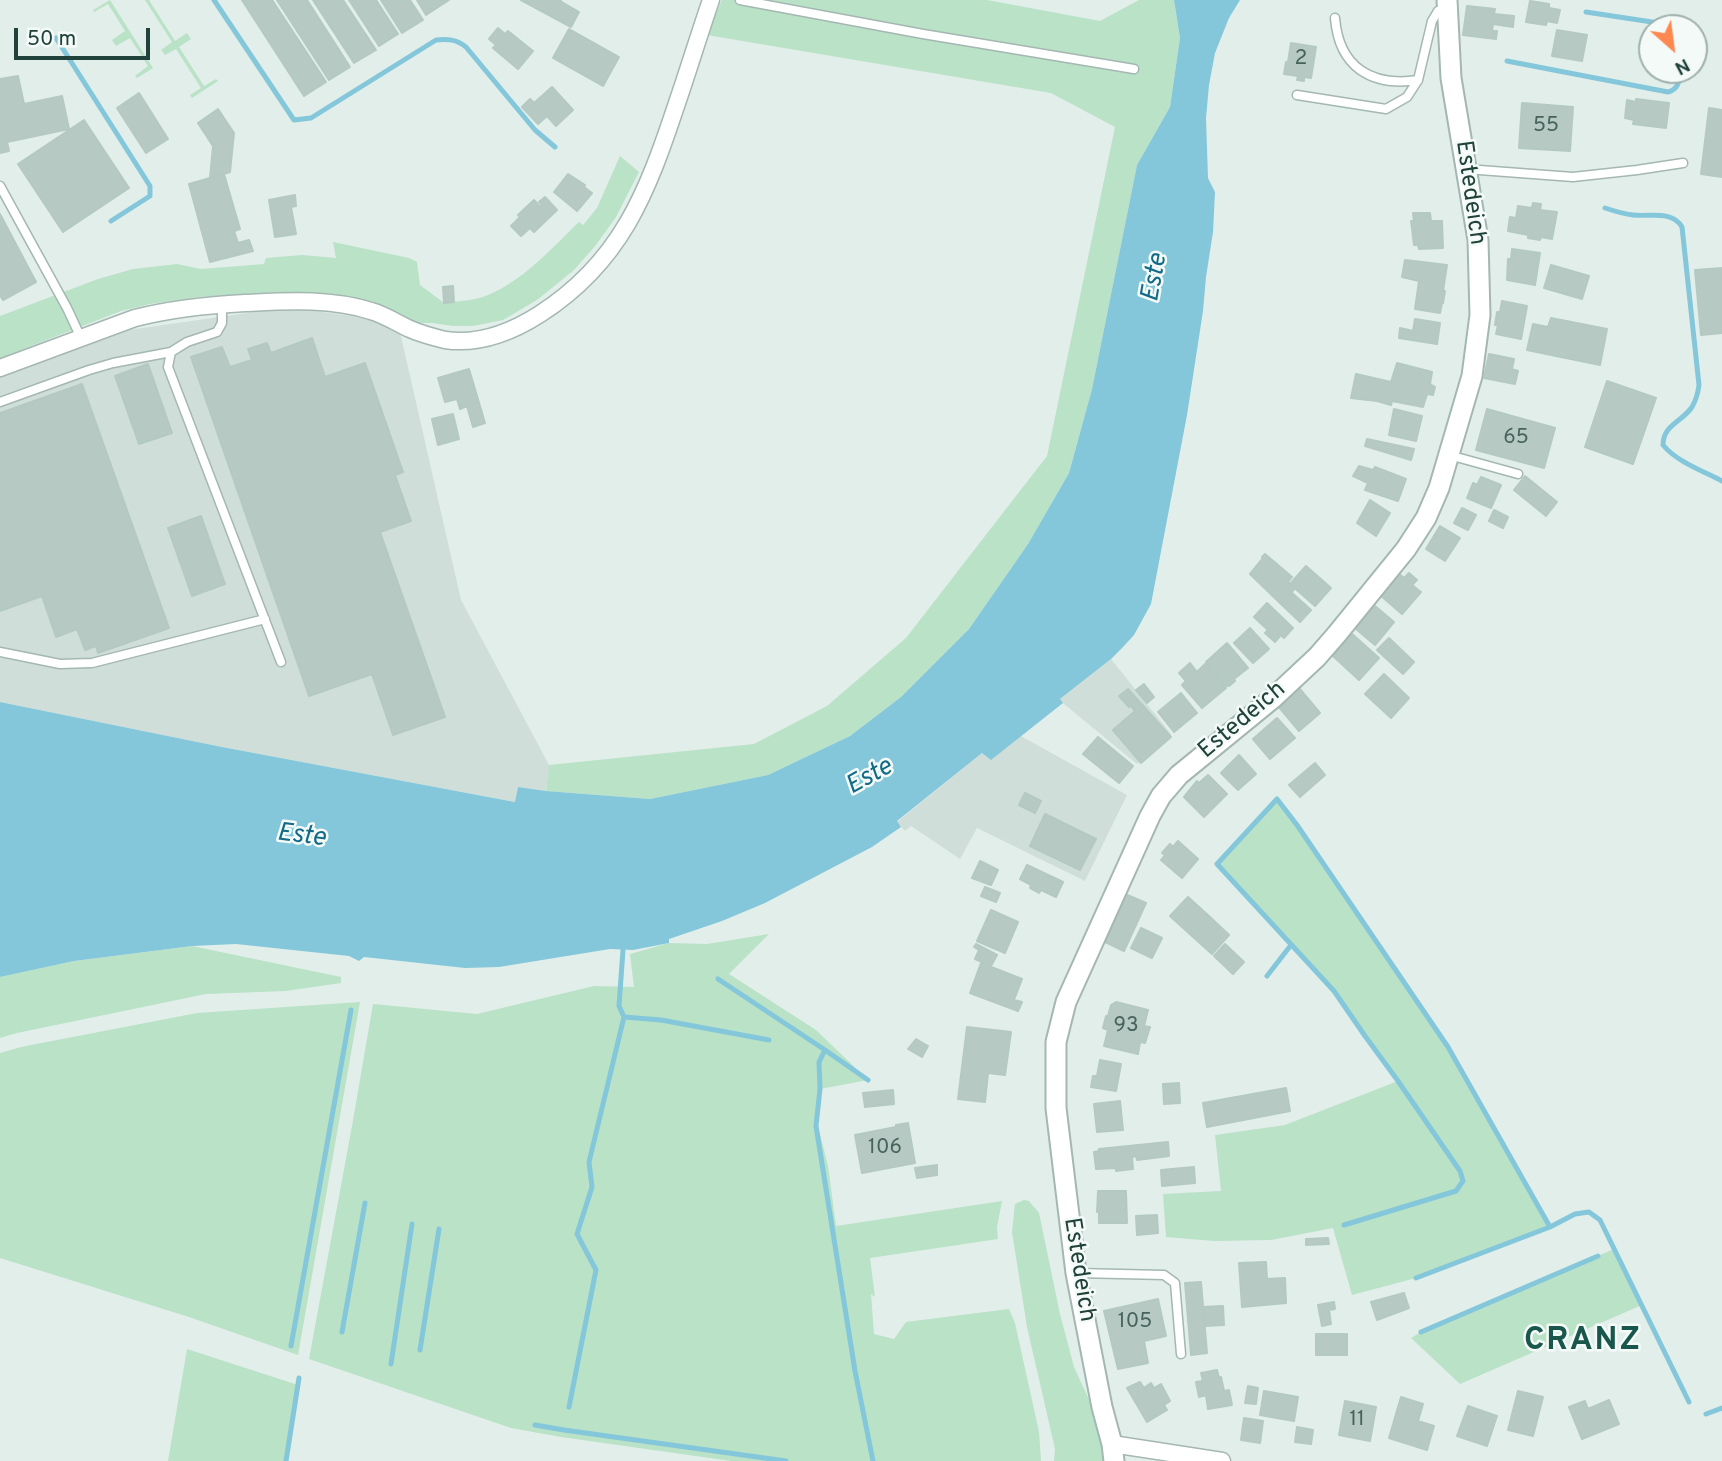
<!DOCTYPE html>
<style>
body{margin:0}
#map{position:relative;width:1722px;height:1461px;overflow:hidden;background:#e2eeea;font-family:Overpass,sans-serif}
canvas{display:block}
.north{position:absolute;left:1638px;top:14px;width:70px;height:70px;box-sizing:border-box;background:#f4faf7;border:2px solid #9fb0ac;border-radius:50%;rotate:152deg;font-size:19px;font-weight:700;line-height:28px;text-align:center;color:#20423b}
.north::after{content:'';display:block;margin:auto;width:24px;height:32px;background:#ff8750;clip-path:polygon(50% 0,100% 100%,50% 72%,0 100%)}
.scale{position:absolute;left:14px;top:28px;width:136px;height:32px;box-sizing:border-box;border:4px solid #20423b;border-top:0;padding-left:9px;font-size:21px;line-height:24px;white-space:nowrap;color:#20423b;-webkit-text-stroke:5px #f4faf7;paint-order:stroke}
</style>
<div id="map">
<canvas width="1722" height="1461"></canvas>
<div class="north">N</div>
<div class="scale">50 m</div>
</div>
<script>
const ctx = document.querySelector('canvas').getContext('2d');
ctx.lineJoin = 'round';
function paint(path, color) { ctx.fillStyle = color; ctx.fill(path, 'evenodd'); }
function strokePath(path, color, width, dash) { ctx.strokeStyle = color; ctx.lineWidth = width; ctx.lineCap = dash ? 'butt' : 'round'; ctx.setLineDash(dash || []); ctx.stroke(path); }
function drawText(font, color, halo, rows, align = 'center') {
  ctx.font = font + ' Overpass,sans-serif'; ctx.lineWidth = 5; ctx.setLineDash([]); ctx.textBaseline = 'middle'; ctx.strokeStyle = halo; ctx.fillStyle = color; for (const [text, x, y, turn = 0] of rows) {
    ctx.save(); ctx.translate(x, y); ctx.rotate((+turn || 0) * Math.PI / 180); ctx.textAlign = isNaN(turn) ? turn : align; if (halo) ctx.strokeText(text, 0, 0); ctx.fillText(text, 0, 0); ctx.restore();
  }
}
const built = new Path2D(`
 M289 307 398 323 461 600 549 765 546 791 518 787 516 802 222 747 0 702V377L128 330Z
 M1111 659 1171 734V737L1137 764 1059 700Z
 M1021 736 1127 795 1085 881 977 828 960 859 911 826 905 831 897 822 982 753 991 759Z`);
const green = new Path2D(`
 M110 0 153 68 137 78 135 76 148 66 130 38 116 46 112 40 125 31 108 4 94 12 93 10Z
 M145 0H149L175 41 187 33 191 39 179 47 204 86 216 79 218 81 192 98 190 95 201 88 176 49 165 55 161 50 172 42Z
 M722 0H987L1100 21 1139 0H1174L1180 38 1170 107 1137 165 1092 389 1069 473 1028 544 969 629 901 697 850 736 768 775 650 799 546 791 549 765 754 744 827 706 906 638 1047 456 1115 127 1051 93 707 35Z
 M620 156 639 172 616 217 596 245 574 270 537 300 503 320 473 326H453L432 323H417L377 305 363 300 328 293 278 292 198 297 150 304 121 311 0 358V316L98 279 133 269 177 264 201 269 264 264 266 258 302 255 336 258 333 242 409 258 417 262 420 285 444 303C458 301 474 301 488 295 524 280 551 249 579 222L583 225 597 208Z
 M1277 799 1297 825 1448 1047 1550 1227 1416 1278 1352 1295 1333 1228 1271 1240 1214 1241 1166 1237 1163 1194 1221 1191 1215 1135 1285 1125 1398 1081 1334 991 1217 864Z
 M769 934 729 974 816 1030 868 1080 820 1089 817 1122 828 1166 836 1226 1002 1201 997 1227 998 1239 870 1258 875 1297 871 1294 874 1334 894 1339 906 1322 1009 1309 1015 1323 1039 1432 1041 1461H731L561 1437 511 1428 309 1359 352 1126 373 1004 477 1014 594 986 634 987 630 954 669 943 707 944Z
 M192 946 341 977V983L286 991 206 994 17 1033 0 1038V977L74 961Z
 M360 1002 298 1355 189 1317 0 1258V1053L21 1047 197 1013Z
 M1024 1200 1029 1201 1039 1213 1060 1314 1074 1367 1096 1415 1104 1461H1054L1055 1449 1027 1327 1012 1232 1015 1204Z
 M1614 1249 1642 1305 1460 1384 1411 1338 1421 1332Z
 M187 1349 298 1385 286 1461H168Z`);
const water = new Path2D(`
 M1174 0H1240L1229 18 1215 53 1209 85 1206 118 1208 178 1215 192 1213 232 1206 277 1203 311 1187 415 1151 604 1134 635 1123 647 1111 659 1060 699 1063 703 991 760 982 753 897 821 901 827 872 847 765 903 722 921 669 939V943L633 950 610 949 499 967 465 968 364 957 359 961 349 956 236 944 192 946 74 961 0 977V702L222 747 515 802 518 787 546 791 650 799 768 775 850 736 901 697 969 629 1028 544 1069 473 1092 389 1137 165 1170 107 1180 38Z`);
const stream = new Path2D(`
 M214 0 294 120 311 118 436 40C448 39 456 39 466 47L535 130 555 147
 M1586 12 1685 27
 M56 38 150 186V196L111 221
 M1507 61 1668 92C1679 89 1679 81 1681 70
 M1605 208C1614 211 1624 214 1633 215 1650 217 1672 210 1682 227L1699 385C1698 393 1696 400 1692 407 1682 422 1663 425 1663 445 1677 462 1703 471 1722 481
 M1267 976 1291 945
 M718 979 825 1050 819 1062 820 1089 816 1126 855 1371 873 1461
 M624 1017 661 1020 769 1040
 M825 1050 868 1080
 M1344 1225 1456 1191 1463 1181 1460 1171 1398 1081 1365 1036 1334 991 1217 864 1277 799 1297 825 1448 1047 1550 1227
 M1416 1278 1550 1227 1575 1214 1589 1212 1600 1220 1689 1402
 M342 1332 365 1203
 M1421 1332 1598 1256
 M291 1346 351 1010
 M420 1350 439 1229
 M391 1364 412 1224
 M569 1407 596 1270 577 1234 592 1187 589 1162 624 1017 619 1006 623 950
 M1706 1414 1722 1408
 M535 1425 564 1430 786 1461
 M286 1461 299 1378`);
const building = new Path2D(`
 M242 0H272L326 82 304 96Z
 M277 0H307L350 67 329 80Z
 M313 0H343L376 50 354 63Z
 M349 0H376L398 34 379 46Z
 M381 0H410L423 20 402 33Z
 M417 0H449L426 15Z
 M521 0H561L560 1 579 12 571 27Z
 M1530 1 1549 4V8L1560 10 1557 23 1547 21 1546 25 1526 22Z
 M1467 6 1495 9 1494 14 1514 16 1513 27 1493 24 1492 31H1497L1496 39 1463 35Z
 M498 28 505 34 508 31 533 51 518 69 493 48 496 45 489 39Z
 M569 29 619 57 603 86 553 58Z
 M1557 30 1587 35 1582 61 1552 56Z
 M1291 43 1316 47 1311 78 1304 77V81L1297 80 1298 76 1284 74 1286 62H1288Z
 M18 76 24 104 62 96 69 129 7 142 9 151 0 153V79Z
 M552 87 573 110 556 126 547 116 538 124 522 107 530 99 534 103Z
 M139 93 168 139 146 153 117 108Z
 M1636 99 1669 103 1666 128 1633 124 1634 120 1625 118 1627 100 1636 102Z
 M1522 103 1573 107 1570 151 1519 148Z
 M1709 108 1722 110V177L1701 174Z
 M218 109 234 133 213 146 198 123Z
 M84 120 129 188 63 232 18 164Z
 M234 133 230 172 210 178 213 146Z
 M224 174 240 229 234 231 238 243 249 240 253 251 210 262 189 184Z
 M568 174 585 185 584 187 592 193 577 211 554 192Z
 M295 195 296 206 291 207 296 234 275 237 269 200Z
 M545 197 557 210 534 232 530 228 521 236 511 226 520 217 518 215 534 200 540 207 542 205 539 202Z
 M1533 203 1541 204 1540 210 1557 212 1552 239 1541 237 1540 240 1528 238V235L1508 231 1510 217 1516 218 1518 206 1532 208Z
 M1413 213H1430L1431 221H1442L1443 248 1419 249 1418 245H1414L1411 221H1414Z
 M0 214 36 282 3 300 0 295Z
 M1512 249 1540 253 1535 285 1507 280 1508 259H1511Z
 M1405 260 1447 265 1443 291H1445L1443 303H1442L1440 313 1415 309 1419 281 1402 277Z
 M1551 265 1589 276 1582 299 1544 288Z
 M1722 268V333L1701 335 1695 270Z
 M453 286 454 302 444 303 443 287Z
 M1502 301 1527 306 1521 339 1496 334 1498 325H1495L1497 312H1500Z
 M1551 318 1607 329 1600 365 1527 350 1533 324 1548 327Z
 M1415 319 1440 323 1437 344 1399 338 1400 328 1413 331Z
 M312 338 325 377 365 363 403 472 395 475 411 521 380 532 445 717 393 735 372 674 309 696 191 357 222 347 230 367 252 360 248 349 267 343 271 353Z
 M1489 354 1514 359 1512 369 1518 371 1515 384 1484 378Z
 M1397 363 1432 372 1430 384 1435 387 1433 395 1427 394 1423 407 1392 401 1391 405 1377 401 1351 398 1356 374 1391 382Z
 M148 364 172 433 139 444 115 376Z
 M469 369 485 423 473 427 467 406 460 409 457 399 445 402 438 378Z
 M1607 381 1656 398 1633 464 1585 447Z
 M82 384 169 628 98 653 96 646 85 650 77 629 56 637 42 596 0 611V413Z
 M1394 409 1422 416 1416 441 1389 435Z
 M1487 409 1555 428 1544 468 1476 450Z
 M453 414 459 439 438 445 432 419Z
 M1367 439 1414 449 1411 460 1365 446Z
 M1359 466 1373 470 1375 467 1406 479 1398 501 1365 490 1368 483 1353 476Z
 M1525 476 1557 502 1546 516 1514 490Z
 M1481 477 1501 485 1491 508 1467 498 1473 483 1477 485Z
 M1370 500 1390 513 1376 536 1357 523Z
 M1462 508 1476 515 1468 530 1454 523Z
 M1494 510 1508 517 1503 528 1489 521Z
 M201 516 225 584 192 596 168 528Z
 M1440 526 1460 538 1445 561 1426 549Z
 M1265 554 1292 577 1288 582 1295 588 1281 604 1250 574 1263 558 1262 557Z
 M1306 566 1331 588 1315 606 1290 584Z
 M1398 573 1404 578 1409 573 1417 580 1412 585 1421 592 1402 614 1380 595Z
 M1291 592 1311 610 1300 622 1281 604Z
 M1267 603 1293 628 1284 638 1281 635 1275 642 1265 633 1268 630 1254 617Z
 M1375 606 1394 622 1375 645 1356 629Z
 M1250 628 1269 649 1253 663 1234 643Z
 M1352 634 1379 658 1359 680 1333 656Z
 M1389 638 1414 662 1403 674 1377 650Z
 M1227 643 1248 668 1234 679 1235 681 1229 686 1228 685 1226 686 1206 662Z
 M1190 663 1197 672 1205 664 1226 688 1202 708 1182 685 1186 681 1179 673Z
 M1384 674 1409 698 1391 718 1365 694Z
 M1144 684 1154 697 1147 703 1136 690Z
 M1299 688 1320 713 1299 731 1278 706Z
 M1128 689 1171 737 1141 763 1113 730 1135 711 1130 705 1129 707 1119 696Z
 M1181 693 1197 713 1174 732 1158 712Z
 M1277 718 1295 738 1270 759 1253 739Z
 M1098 737 1133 766 1119 783 1083 754Z
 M1239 755 1256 774 1238 790 1221 773Z
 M1315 763 1325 775 1300 797 1289 785Z
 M1208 775 1227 794 1204 817 1184 797 1197 781 1199 783Z
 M1025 793 1041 801 1035 813 1019 805Z
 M1045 814 1096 839 1080 870 1030 846Z
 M1178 841 1198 859 1182 878 1161 860 1165 855 1162 853 1170 844 1173 847Z
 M980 861 998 870 991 885 972 878Z
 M1027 865 1063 882 1056 897 1041 890 1039 893 1030 888 1031 885 1020 879Z
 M985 887 1000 893 996 902 981 896Z
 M1125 894 1146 903 1124 951 1103 941Z
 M1188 897 1210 917 1192 936 1170 916Z
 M991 910 1018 922 1005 953 977 941Z
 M1210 917 1229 935 1212 954 1192 936Z
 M1141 928 1162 938 1152 958 1131 948Z
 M976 944 997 955 991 966 975 959 979 950 974 947Z
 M1225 944 1244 962 1233 974 1214 956Z
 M981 963 1022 979 1014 1000 1022 1002 1018 1011 970 993Z
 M1116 1002 1148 1010 1144 1026 1150 1027 1145 1043 1140 1042 1138 1054 1104 1046 1108 1030 1103 1028 1106 1016H1108L1111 1005Z
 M967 1027 1011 1032 1005 1075 988 1073 985 1102 958 1099Z
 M916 1039 928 1046 922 1057 908 1049Z
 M1100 1060 1121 1064 1116 1091 1091 1087 1093 1076H1097Z
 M1179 1083 1180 1103 1164 1104 1163 1084Z
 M1286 1088 1290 1111 1207 1127 1203 1103Z
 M893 1090 894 1104 865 1107 863 1093Z
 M1120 1101 1123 1130 1097 1132 1094 1104Z
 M908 1123 915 1163 862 1173 855 1135 896 1127V1125Z
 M1168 1142 1169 1156 1137 1160 1136 1156 1132 1157 1133 1169 1116 1171V1168L1096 1169 1094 1152 1099 1151V1149Z
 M937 1165V1175L917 1178 915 1168Z
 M1194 1167 1195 1183 1162 1186 1161 1170Z
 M1098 1191H1126L1127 1223H1099V1212H1097Z
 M1157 1215 1158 1233 1137 1235 1136 1216Z
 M1328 1238 1329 1244 1306 1245V1239Z
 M1266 1262 1267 1279 1285 1278 1286 1303 1242 1307 1239 1263Z
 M1201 1282 1207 1353 1191 1355 1185 1283Z
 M1404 1293 1409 1308 1377 1320 1371 1302Z
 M1158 1299 1166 1336 1144 1341 1148 1363 1118 1369 1104 1311Z
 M1334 1302 1335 1309 1329 1310 1331 1324 1322 1326 1318 1305Z
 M1223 1306 1224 1325 1205 1326 1203 1307Z
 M1316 1334H1347V1355H1316Z
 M1217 1370 1219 1378 1221 1377 1224 1391 1229 1390 1232 1405 1208 1409 1206 1395 1199 1397 1196 1382 1203 1381 1201 1373Z
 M1140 1382 1144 1388 1151 1383 1154 1388 1161 1384 1170 1401 1164 1405 1167 1410 1147 1422 1127 1388Z
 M1248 1386 1258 1388 1256 1404 1245 1403Z
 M1264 1391 1298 1397 1294 1421 1260 1415Z
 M1518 1391 1543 1397 1533 1436 1508 1430Z
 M1401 1397 1423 1404 1418 1421 1434 1426 1427 1450 1389 1438Z
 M1609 1400 1619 1424 1582 1439 1569 1407 1585 1401 1588 1409Z
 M1345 1401 1376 1407 1370 1441 1339 1435Z
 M1468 1406 1497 1416 1487 1446 1457 1436Z
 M1244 1418 1263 1421 1260 1443 1241 1440Z
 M1297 1427 1313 1430 1311 1444 1295 1442Z`);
const service = new Path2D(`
 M740 0 923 34 1134 69
 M1335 18C1339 67 1371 87 1418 80
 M1297 95 1386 109 1407 97 1418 80 1432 21 1438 11 1445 8
 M1466 169 1573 177 1637 170 1683 163
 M0 186 67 308 81 338
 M222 304V323L217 332 187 342 171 352 168 367 281 662
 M0 402 89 370 113 363 171 352
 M1449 455 1518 474
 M0 652 60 664 92 663 265 619
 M1077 1273 1164 1275 1175 1283 1181 1354`);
const minor = new Path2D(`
 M0 368 135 318C171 309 207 305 245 303 287 301 330 298 371 311 385 315 397 323 410 329 421 334 433 337 445 340 479 345 512 332 540 314 621 262 647 193 676 106 688 71 699 35 711 0
 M1112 1444 1222 1461`);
const tertiary = new Path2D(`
 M1114 1461 1112 1444 1102 1407 1076 1273 1056 1108V1042L1066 1002 1150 816 1161 796 1179 775 1272 699 1317 657 1337 634 1406 549 1426 518 1439 488 1472 376 1480 315 1478 240 1451 78 1447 0`);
const numberNames = [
 ["2",1301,60],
 ["55",1546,127],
 ["65",1516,439],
 ["93",1126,1027],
 ["106",885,1149],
 ["105",1135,1323],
 ["11",1357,1421]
];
const streetNames = [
 ["Estedeich",1469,193,82],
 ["Estedeich",1243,721,-40],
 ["Estedeich",1078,1270,81]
];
const waterNames = [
 ["Este",1156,278,-80],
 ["Este",870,778,-29],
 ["Este",301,837,7]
];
const districtNames = [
 ["CRANZ",1583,1343]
];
paint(built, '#d0ded9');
paint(green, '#b9e2c7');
paint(water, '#84c7da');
strokePath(stream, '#84c7da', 5);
paint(building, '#b7c9c3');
strokePath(building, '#b4c9c2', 2);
strokePath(service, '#a4b7b2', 11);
strokePath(minor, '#a4b7b2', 19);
strokePath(tertiary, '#a4b7b2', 23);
strokePath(service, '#fff', 8);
strokePath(minor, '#fff', 16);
strokePath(tertiary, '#fff', 19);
drawText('21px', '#46645d', null, numberNames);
drawText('24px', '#20423b', '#f4faf7', streetNames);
drawText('italic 26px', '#126a86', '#f4faf7', waterNames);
ctx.letterSpacing = '2px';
drawText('bold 32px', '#19574c', '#f4faf7', districtNames);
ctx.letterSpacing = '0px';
</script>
